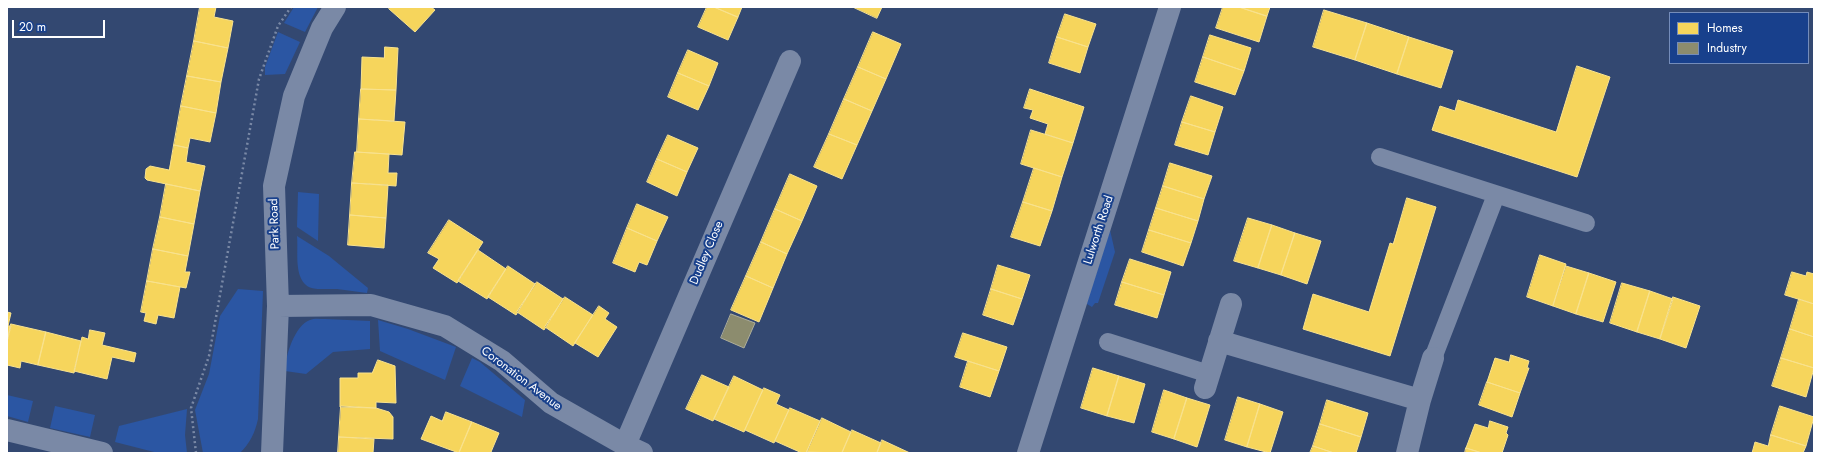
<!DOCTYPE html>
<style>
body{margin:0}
#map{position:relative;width:1821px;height:460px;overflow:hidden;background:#334871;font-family:Jost,sans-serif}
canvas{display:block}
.frame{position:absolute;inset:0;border:8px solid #fff;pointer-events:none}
.legend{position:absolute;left:1669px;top:12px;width:140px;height:52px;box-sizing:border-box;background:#18408c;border:1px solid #748cba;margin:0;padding:5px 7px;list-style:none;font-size:12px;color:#fff}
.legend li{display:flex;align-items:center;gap:8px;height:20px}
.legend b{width:20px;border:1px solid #748cba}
.scale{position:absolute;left:12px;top:20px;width:93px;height:18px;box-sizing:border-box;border:2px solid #fff;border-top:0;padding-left:5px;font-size:12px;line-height:14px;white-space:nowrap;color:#fff;-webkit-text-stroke:3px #18408c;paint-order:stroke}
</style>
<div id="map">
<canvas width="1821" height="460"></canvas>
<div class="frame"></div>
<ul class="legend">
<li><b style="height:11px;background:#f6d55c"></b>Homes</li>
<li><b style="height:11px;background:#8c8c6e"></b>Industry</li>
</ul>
<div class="scale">20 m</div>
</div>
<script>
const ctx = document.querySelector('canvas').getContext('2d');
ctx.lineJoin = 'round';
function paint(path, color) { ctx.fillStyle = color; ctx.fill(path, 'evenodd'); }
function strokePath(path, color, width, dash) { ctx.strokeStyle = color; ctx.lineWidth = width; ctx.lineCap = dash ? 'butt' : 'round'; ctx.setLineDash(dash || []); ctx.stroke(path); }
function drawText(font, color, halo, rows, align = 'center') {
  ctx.font = font + ' Jost,sans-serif'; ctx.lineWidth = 4; ctx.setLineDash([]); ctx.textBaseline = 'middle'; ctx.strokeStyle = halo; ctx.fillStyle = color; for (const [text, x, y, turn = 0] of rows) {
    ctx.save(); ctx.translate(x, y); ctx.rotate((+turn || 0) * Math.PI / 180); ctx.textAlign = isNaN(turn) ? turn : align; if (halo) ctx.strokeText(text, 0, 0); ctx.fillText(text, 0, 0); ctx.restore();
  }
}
const green = new Path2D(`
 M294 7H318L305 32 284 23Z
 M278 32 300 42 285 74 265 75V67Z
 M298 192 319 194 318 241 297 227Z
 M1110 230 1115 252 1098 303H1095L1092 307 1087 304V302Z
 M297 236 329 256 368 288 367 293C357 292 347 290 337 289 320 288 305 294 299 273 296 261 298 247 297 236Z
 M238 289 263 291 258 419C255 433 250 443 240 453H203L195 410 209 374 220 316Z
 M325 319 370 321V349L333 352 306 374 285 371C285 356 295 325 310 320 314 318 320 319 325 319Z
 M378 320 408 329 456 347 445 380 380 351Z
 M472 358 480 362 525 400 522 417 460 386Z
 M7 395 33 401 28 422 7 416Z
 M55 406 95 415 90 437 50 428Z
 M187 409 185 435 187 453H158L115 442 119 426Z`);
const homes = new Path2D(`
 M200 7H216L214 17 233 21 228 48 194 41Z
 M390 7H431L435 10 415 32 389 9Z
 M707 7H714L738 17 728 40 698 27Z
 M714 7H742L738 17Z
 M853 7H882L877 18Z
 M1223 7H1239L1267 16 1259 42 1216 28Z
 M1239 7H1270L1267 16Z
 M1324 10 1367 23 1355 60 1313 47Z
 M1065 14 1096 24 1088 47 1057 37Z
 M1367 23 1409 37 1397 74 1355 60Z
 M873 32 901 44 886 79 858 67Z
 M1210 35 1251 48 1244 71 1203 57Z
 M1057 37 1088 47 1080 73 1049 63Z
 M1409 37 1453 51 1441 88 1397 74Z
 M194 41 228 48 221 82 187 76Z
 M385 47 398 48 396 90 361 89 362 57 384 58Z
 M688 50 718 63 709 86 678 73Z
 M1203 57 1244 71 1235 95 1195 82Z
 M1577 66 1610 77 1577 177 1432 130 1440 106 1455 111 1458 100 1556 132Z
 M858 67 886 79 872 111 844 99Z
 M678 73 709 86 698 110 668 97Z
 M187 76 221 82 216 113 181 106Z
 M361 89 396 90 394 121 359 119Z
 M1030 89 1084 107 1073 143 1045 134 1048 124 1030 118 1033 110 1024 108Z
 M1191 96 1223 107 1215 132 1182 122Z
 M844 99 872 111 857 145 829 134Z
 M181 106 216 113 210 142 190 138 188 148 174 145Z
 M359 119 405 122 402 155 357 152Z
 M1182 122 1215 132 1208 155 1175 145Z
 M1031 130 1073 143 1062 177 1021 164Z
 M829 134 857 145 842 179 814 167Z
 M668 135 698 148 687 172 657 159Z
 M174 145 188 148 186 162 205 166 200 191 147 180 145 178 146 169 150 166 169 170Z
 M355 152 389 154 388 173H397L396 186 352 183Z
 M657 159 687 172 677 196 647 182Z
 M1170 163 1212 176 1204 199 1163 186Z
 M1034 168 1062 177 1052 211 1023 202Z
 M790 174 817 186 802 221 775 209Z
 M352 183 388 185 386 218 350 215Z
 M166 184 200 191 194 224 160 217Z
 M1163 186 1204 199 1198 221 1156 208Z
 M1407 198 1436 207 1390 356 1303 329 1313 294 1369 312 1390 243 1393 244Z
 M1023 202 1052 211 1040 246 1011 237Z
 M637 204 668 217 657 241 627 228Z
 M1156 208 1198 221 1191 243 1149 230Z
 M775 209 802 221 787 254 761 242Z
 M350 215 386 218 384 248 348 245Z
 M160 217 194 224 188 256 153 249Z
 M1248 218 1272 225 1258 268 1234 261Z
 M449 220 483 242 457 283 433 268 439 259 428 253Z
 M1272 225 1295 233 1281 275 1258 268Z
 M627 228 657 241 647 265 639 262 635 272 613 263Z
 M1149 230 1191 243 1183 266 1142 252Z
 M1295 233 1321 241 1307 284 1281 275Z
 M761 242 787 254 773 288 746 276Z
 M153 249 188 256 185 272H190L186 288 147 281Z
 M478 250 506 269 487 299 458 281Z
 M1540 255 1566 264 1553 306 1527 297Z
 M1130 259 1171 272 1164 295 1122 282Z
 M998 265 1030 275 1022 299 991 289Z
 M508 266 535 284 516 315 488 297Z
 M1566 266 1589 273 1576 314 1553 306Z
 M1792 272 1806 276 1807 272 1814 274V304L1785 295Z
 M1589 273 1616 282 1603 322 1576 314Z
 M746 276 773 288 759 322 731 310Z
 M147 281 180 287 174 318 158 315 156 324 144 321 146 313 141 312Z
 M537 282 563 299 544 330 517 312Z
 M1122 282 1164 295 1157 318 1115 305Z
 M1622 283 1650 291 1637 332 1610 323Z
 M991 289 1022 299 1013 325 983 315Z
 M1650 291 1673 299 1660 339 1637 332Z
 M565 297 593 315 573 346 545 327Z
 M1673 297 1700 306 1686 348 1660 339Z
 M1799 299 1814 304V337L1790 329Z
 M599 306 609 313 605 319 617 327 598 357 575 343Z
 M7 312 11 313 8 326H11L7 342Z
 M11 324 46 332 38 365 21 361 20 368 7 365V342Z
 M1790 329 1814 337V368L1781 358Z
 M90 330 105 333 102 345 136 353 134 362 112 357 107 379 74 371 82 337 88 339Z
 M46 332 81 341 74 373 38 365Z
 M963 333 1007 347 999 371 955 357Z
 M1511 355 1529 361 1527 368H1529L1520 393 1487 382 1495 358 1509 362Z
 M1781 358 1814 368 1806 397 1772 386Z
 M378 360 395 366 396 403 376 402V408L340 407V378H358V373H372Z
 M968 361 999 371 990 397 960 387Z
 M1093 368 1119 376 1107 416 1081 408Z
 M702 375 729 387 713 421 686 409Z
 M734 376 763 390 744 432 714 419Z
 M1119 376 1145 384 1134 423 1107 416Z
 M1487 382 1520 393 1512 417 1479 405Z
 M764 388 780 395 776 404 789 410 774 443 745 430Z
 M1164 390 1187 398 1174 439 1152 432Z
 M1238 397 1260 404 1247 447 1225 440Z
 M1187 398 1210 405 1197 447 1174 439Z
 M1327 400 1368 413 1361 437 1320 424Z
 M1260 404 1283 412 1270 453 1247 447Z
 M341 406 376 408 389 412 393 417V439L339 437Z
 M1780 406 1814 417 1806 446 1771 435Z
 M790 408 820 421 806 453H802L775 441Z
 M446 412 472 422 459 453 421 439 431 416 442 421Z
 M822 418 851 432 842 453 807 452Z
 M1490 421 1508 427 1506 433 1508 435 1502 453H1482L1466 448 1475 424 1488 428Z
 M472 422 499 433 491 452 494 453H459Z
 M1320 424 1361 437 1356 453H1334L1313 446Z
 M852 430 881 443 877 453H842Z
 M1771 435 1806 446 1803 453H1752L1755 442 1768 446Z
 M339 437 374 439 373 453H338Z
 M882 440 910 453H877Z
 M1313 446 1334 453H1310Z
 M1466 448 1482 453H1465Z`);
const industry = new Path2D(`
 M731 314 755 323 744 348 721 338Z`);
const path = new Path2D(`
 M196 453 191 408 209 356 259 79 278 26 291 7`);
const lane = new Path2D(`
 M1380 157 1586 223
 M1108 342 1209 374
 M1433 358 1496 195`);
const street = new Path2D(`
 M278 306 371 305 445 326 502 361 551 403 625 445 642 453
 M1219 341 1420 400
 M1205 388 1231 304
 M7 430 102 453
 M625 445 790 61
 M272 453 278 306 274 186 294 96 322 28 335 7
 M1028 453 1170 7
 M1407 453 1420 400 1433 358`);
const streetNames = [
 ["Park Road",275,224,-92],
 ["Lulworth Road",1099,230,-72],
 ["Dudley Close",707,253,-67],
 ["Coronation Avenue",521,379,37]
];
paint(green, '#2b56a3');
paint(homes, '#f6d55c');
strokePath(homes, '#f9e28d', 1);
paint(industry, '#8c8c6e');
strokePath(industry, '#aeae9a', 1);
strokePath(path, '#7a89a6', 2.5, [2, 3]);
strokePath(lane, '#7a89a6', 18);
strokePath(street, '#7a89a6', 22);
drawText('12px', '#fff', '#18408c', streetNames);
</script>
